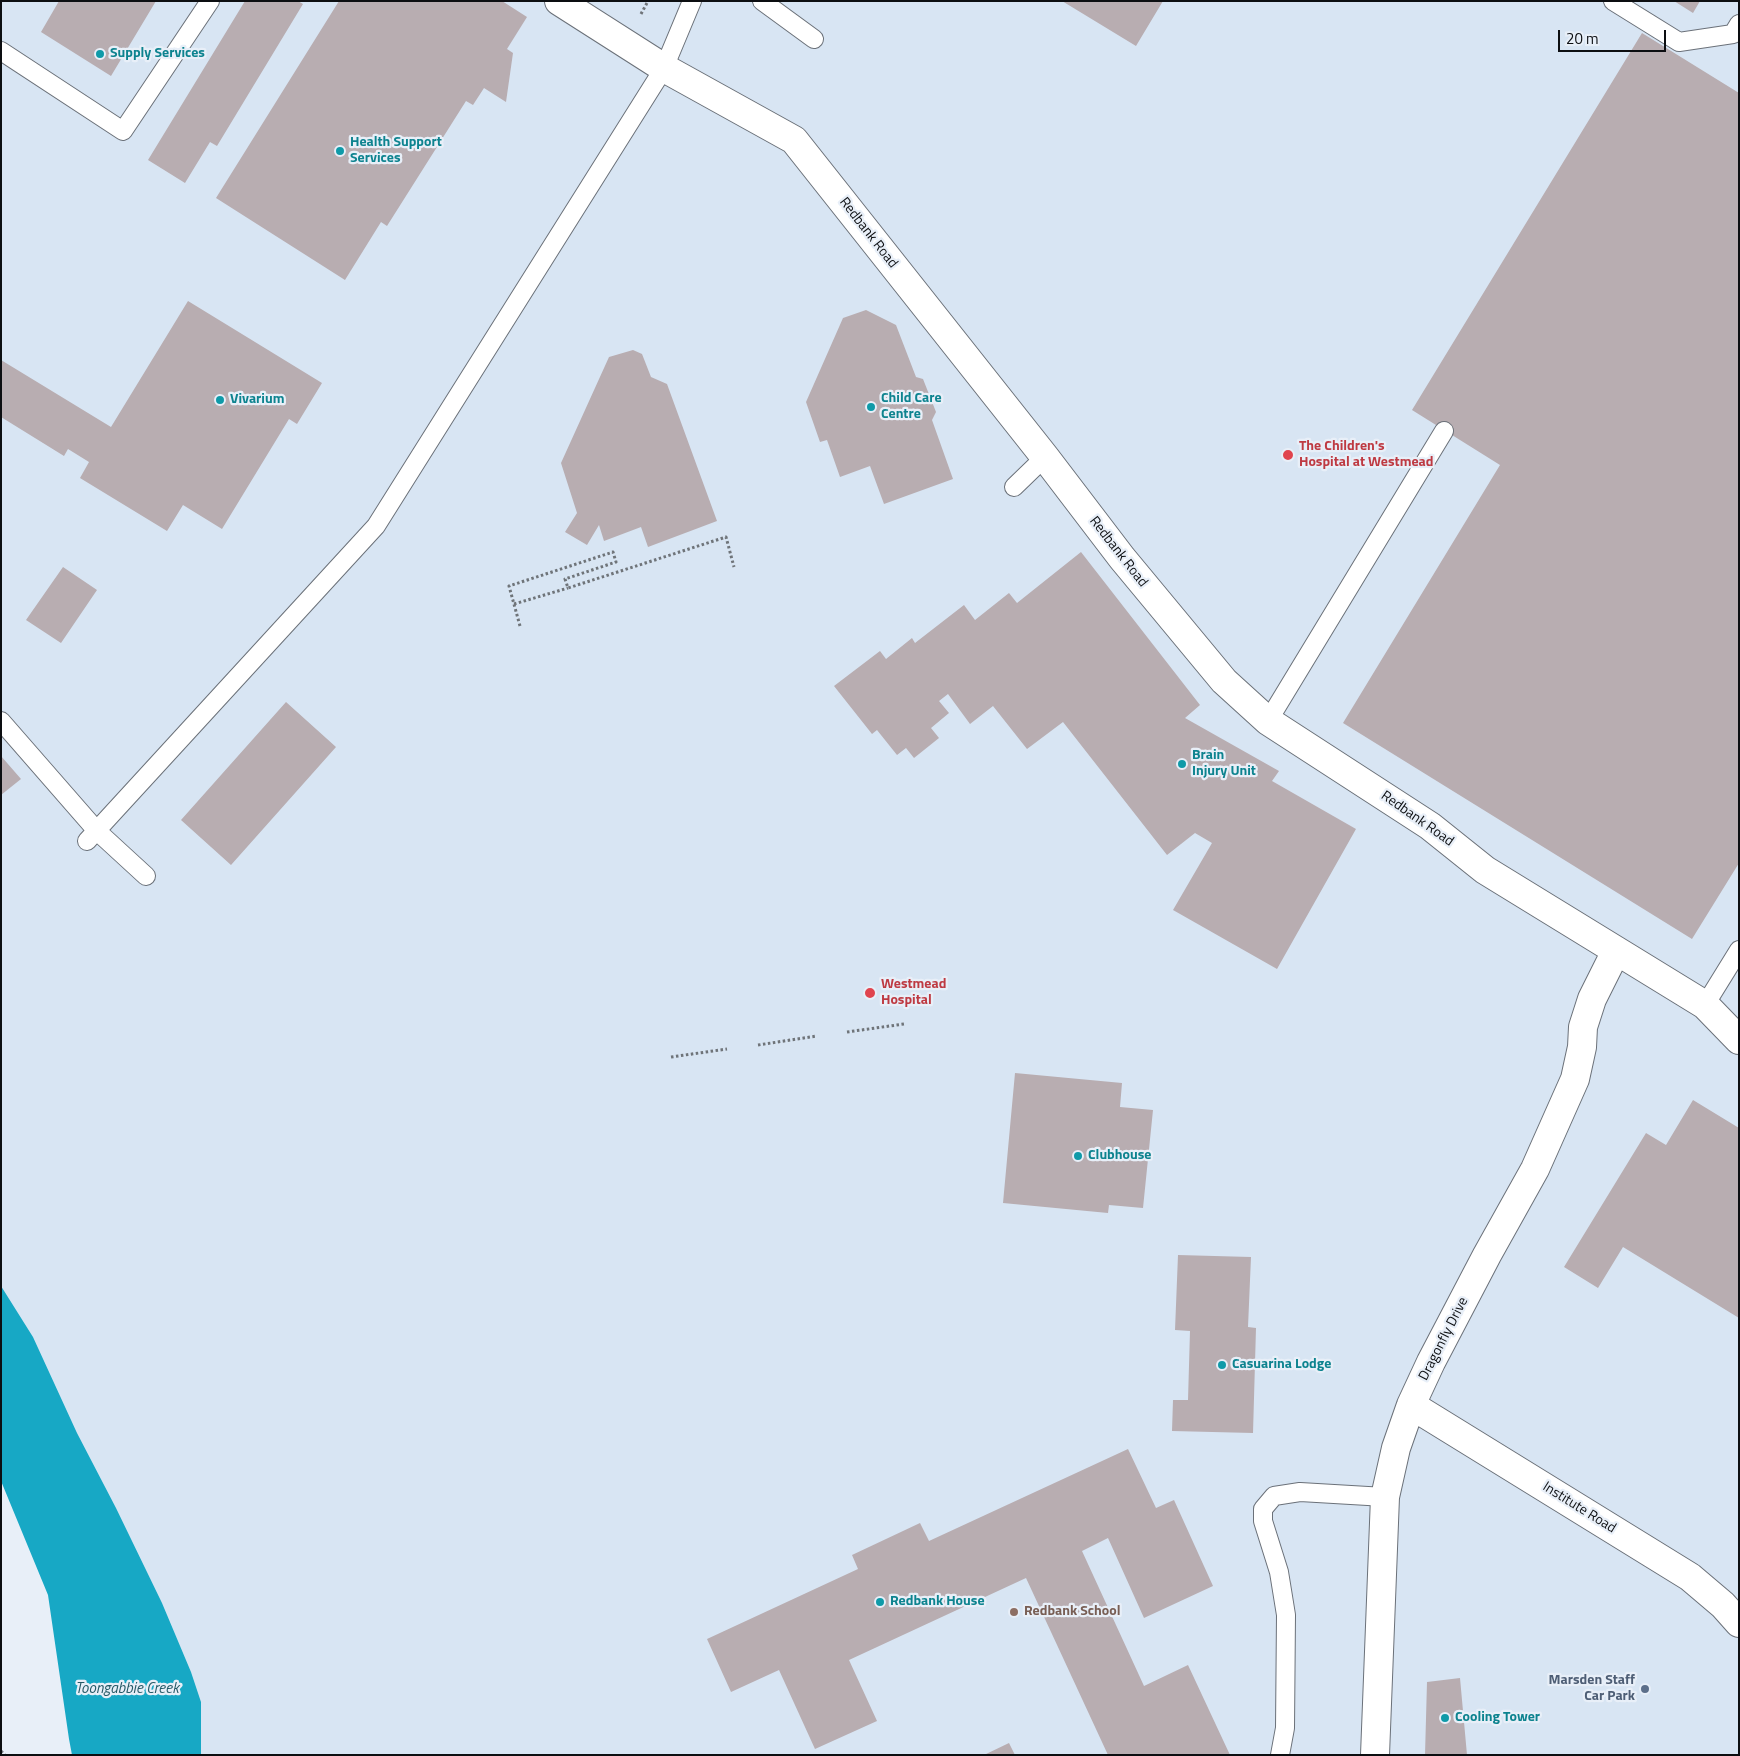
<!DOCTYPE html>
<style>
body{margin:0}
#map{position:relative;width:1740px;height:1756px;overflow:hidden;background:#e8eff8;font-family:"Titillium Web",sans-serif}
canvas{display:block}
.frame{position:absolute;inset:0;border:2px solid #0c0e11;pointer-events:none}
.scale{position:absolute;left:1558px;top:30px;width:108px;height:22px;box-sizing:border-box;border:2px solid #0c0e11;border-top:0;padding-left:6px;font-size:15px;line-height:18px;white-space:nowrap;color:#0c0e11;-webkit-text-stroke:4px #e8eff8;paint-order:stroke}
</style>
<div id="map">
<canvas width="1740" height="1756"></canvas>
<div class="frame"></div>
<div class="scale">20 m</div>
</div>
<script>
const ctx = document.querySelector('canvas').getContext('2d');
ctx.lineJoin = 'round';
function paint(path, color) { ctx.fillStyle = color; ctx.fill(path, 'evenodd'); }
function strokePath(path, color, width, dash) { ctx.strokeStyle = color; ctx.lineWidth = width; ctx.lineCap = dash ? 'butt' : 'round'; ctx.setLineDash(dash || []); ctx.stroke(path); }
function drawText(font, color, halo, rows, align = 'center') {
  ctx.font = font + ' "Titillium Web",sans-serif'; ctx.lineWidth = 4.5; ctx.setLineDash([]); ctx.textBaseline = 'middle'; ctx.strokeStyle = halo; ctx.fillStyle = color; for (const [text, x, y, turn = 0] of rows) {
    ctx.save(); ctx.translate(x, y); ctx.rotate((+turn || 0) * Math.PI / 180); ctx.textAlign = isNaN(turn) ? turn : align; if (halo) ctx.strokeText(text, 0, 0); ctx.fillText(text, 0, 0); ctx.restore();
  }
}
const built = new Path2D(`
 M1 1H1739V1755H201V1702L191 1672 162 1603 116 1508 77 1433 33 1337 1 1286Z`);
const water = new Path2D(`
 M1 1286 33 1337 77 1433 116 1508 162 1603 191 1672 201 1702V1755H72L69 1739 48 1595 1 1481Z`);
const building = new Path2D(`
 M59 1H156L111 76 41 32Z
 M245 1H298L303 4 217 146 210 142 185 183 148 160Z
 M339 1H502L527 17 507 49 513 53 506 102 484 88 473 105 466 101 387 226 381 222 345 280 216 198Z
 M1062 1H1163L1136 46Z
 M1674 1H1700L1693 13Z
 M1642 33 1739 93V863L1692 939 1343 723 1500 465 1412 410Z
 M188 301 322 383 297 424 289 419 222 529 183 505 167 531 80 478 89 462 68 449 64 456 1 417V360L111 427Z
 M866 310 896 325 916 377 923 379 936 412 932 420 953 479 884 504 870 466 840 477 827 440 820 442 806 402 843 318Z
 M633 350 642 354 651 377 667 384 717 521 648 547 641 527 604 541 599 525 587 545 565 532 577 513 561 463 609 357Z
 M1081 552 1200 705 1185 718 1279 771 1272 781 1356 829 1277 969 1173 910 1212 843 1195 833 1167 855 1063 722 1027 749 993 706 970 724 948 694 939 701 949 713 931 728 939 738 914 758 906 748 897 755 877 730 872 734 834 686 880 651 886 659 912 638 915 643 964 605 975 620 1009 593 1017 603Z
 M63 567 97 590 61 643 26 620Z
 M286 702 336 747 231 865 181 820Z
 M1 756 21 779 1 795Z
 M1015 1073 1122 1083 1120 1107 1153 1110 1143 1208 1109 1205 1108 1213 1003 1203Z
 M1693 1100 1739 1128V1318L1623 1247 1598 1288 1564 1267 1646 1133 1666 1145Z
 M1178 1255 1251 1257 1248 1327 1256 1328 1253 1433 1172 1431 1173 1400H1188L1190 1331 1175 1330Z
 M1128 1449 1156 1508 1174 1500 1213 1586 1144 1618 1108 1538 1082 1551 1144 1686 1188 1665 1230 1755H1108L1026 1578 849 1660 877 1721 815 1749 779 1670 731 1692 707 1639 858 1569 852 1555 920 1523 929 1541Z
 M1460 1678 1467 1755H1425L1427 1682Z
 M1009 1743 1015 1755H984Z`);
const path = new Path2D(`
 M641 14 648 1
 M514 604 568 588
 M520 626 509 586 613 552 616 562 565 579 568 588 726 537 734 567
 M847 1032 904 1024
 M758 1045 817 1036
 M671 1057 727 1049
 M1 1751 5 1755`);
const lane = new Path2D(`
 M762 1 814 39
 M1613 1 1679 42 1733 34 1739 24
 M1 51 123 131 210 1
 M1014 487 1045 457
 M1 721 97 831 146 876
 M1268 721 1444 431
 M87 841 376 526 664 68 692 1
 M1705 1005 1739 950
 M1280 1755 1285 1728 1286 1615 1279 1572 1263 1521V1509L1274 1496 1300 1492 1385 1497`);
const street = new Path2D(`
 M559 1 664 68 794 140 1045 457 1122 558 1224 681 1268 721 1430 826 1485 870 1705 1005 1739 1040
 M1411 1405 1690 1577 1723 1605 1739 1623
 M1375 1755 1385 1497 1396 1448 1411 1405 1431 1362 1487 1255 1535 1169 1575 1079 1582 1047 1583 1027 1592 999 1616 951`);
const markers = [
 [100,54,5,"#0f9aa8"],
 [340,151,5,"#0f9aa8"],
 [220,400,5,"#0f9aa8"],
 [871,407,5,"#0f9aa8"],
 [1288,455,6,"#e0444e"],
 [1182,764,5,"#0f9aa8"],
 [870,993,6,"#e0444e"],
 [1078,1156,5,"#0f9aa8"],
 [1222,1365,5,"#0f9aa8"],
 [880,1602,5,"#0f9aa8"],
 [1014,1612,5,"#8d6e63"],
 [1645,1689,5,"#5c6f8a"],
 [1445,1718,5,"#0f9aa8"]
];
const cultureNames = [
 ["Supply Services",110,54],
 ["Health Support",350,143],
 ["Services",350,159],
 ["Child Care",881,399],
 ["Centre",881,415],
 ["Vivarium",230,400],
 ["Brain",1192,756],
 ["Injury Unit",1192,772],
 ["Clubhouse",1088,1156],
 ["Casuarina Lodge",1232,1365],
 ["Redbank House",890,1602],
 ["Cooling Tower",1455,1718]
];
const streetNames = [
 ["Redbank Road",868,233,52],
 ["Redbank Road",1118,552,52],
 ["Redbank Road",1417,819,35],
 ["Dragonfly Drive",1444,1339,-63],
 ["Institute Road",1579,1508,32]
];
const healthNames = [
 ["The Children's",1299,447],
 ["Hospital at Westmead",1299,463],
 ["Westmead",881,985],
 ["Hospital",881,1001]
];
const educationNames = [
 ["Redbank School",1024,1612]
];
const serviceNames = [
 ["Marsden Staff",1635,1681],
 ["Car Park",1635,1697]
];
const waterNames = [
 ["Toongabbie Creek",127,1689]
];
paint(built, '#d8e5f3');
paint(water, '#17a8c5');
paint(building, '#b8adb1');
strokePath(lane, '#6b7179', 20);
strokePath(street, '#6b7179', 30);
strokePath(path, '#6f7479', 3, [2.5, 2.5]);
strokePath(lane, '#fff', 18);
strokePath(street, '#fff', 28);
for (const [x, y, r, color] of markers) { const dot = new Path2D(); dot.arc(x, y, r, 0, 2 * Math.PI); ctx.fillStyle = color; ctx.fill(dot); strokePath(dot, '#e8eff8', 2); }
drawText('bold 14px', '#0d838f', '#e8eff8', cultureNames, 'left');
drawText('14px', '#0c0e11', '#e8eff8', streetNames);
drawText('bold 14px', '#be3a42', '#e8eff8', healthNames, 'left');
drawText('bold 14px', '#785e54', '#e8eff8', educationNames, 'left');
drawText('bold 14px', '#4e5e75', '#e8eff8', serviceNames, 'right');
drawText('italic 15px', '#255966', '#e8eff8', waterNames);
</script>
